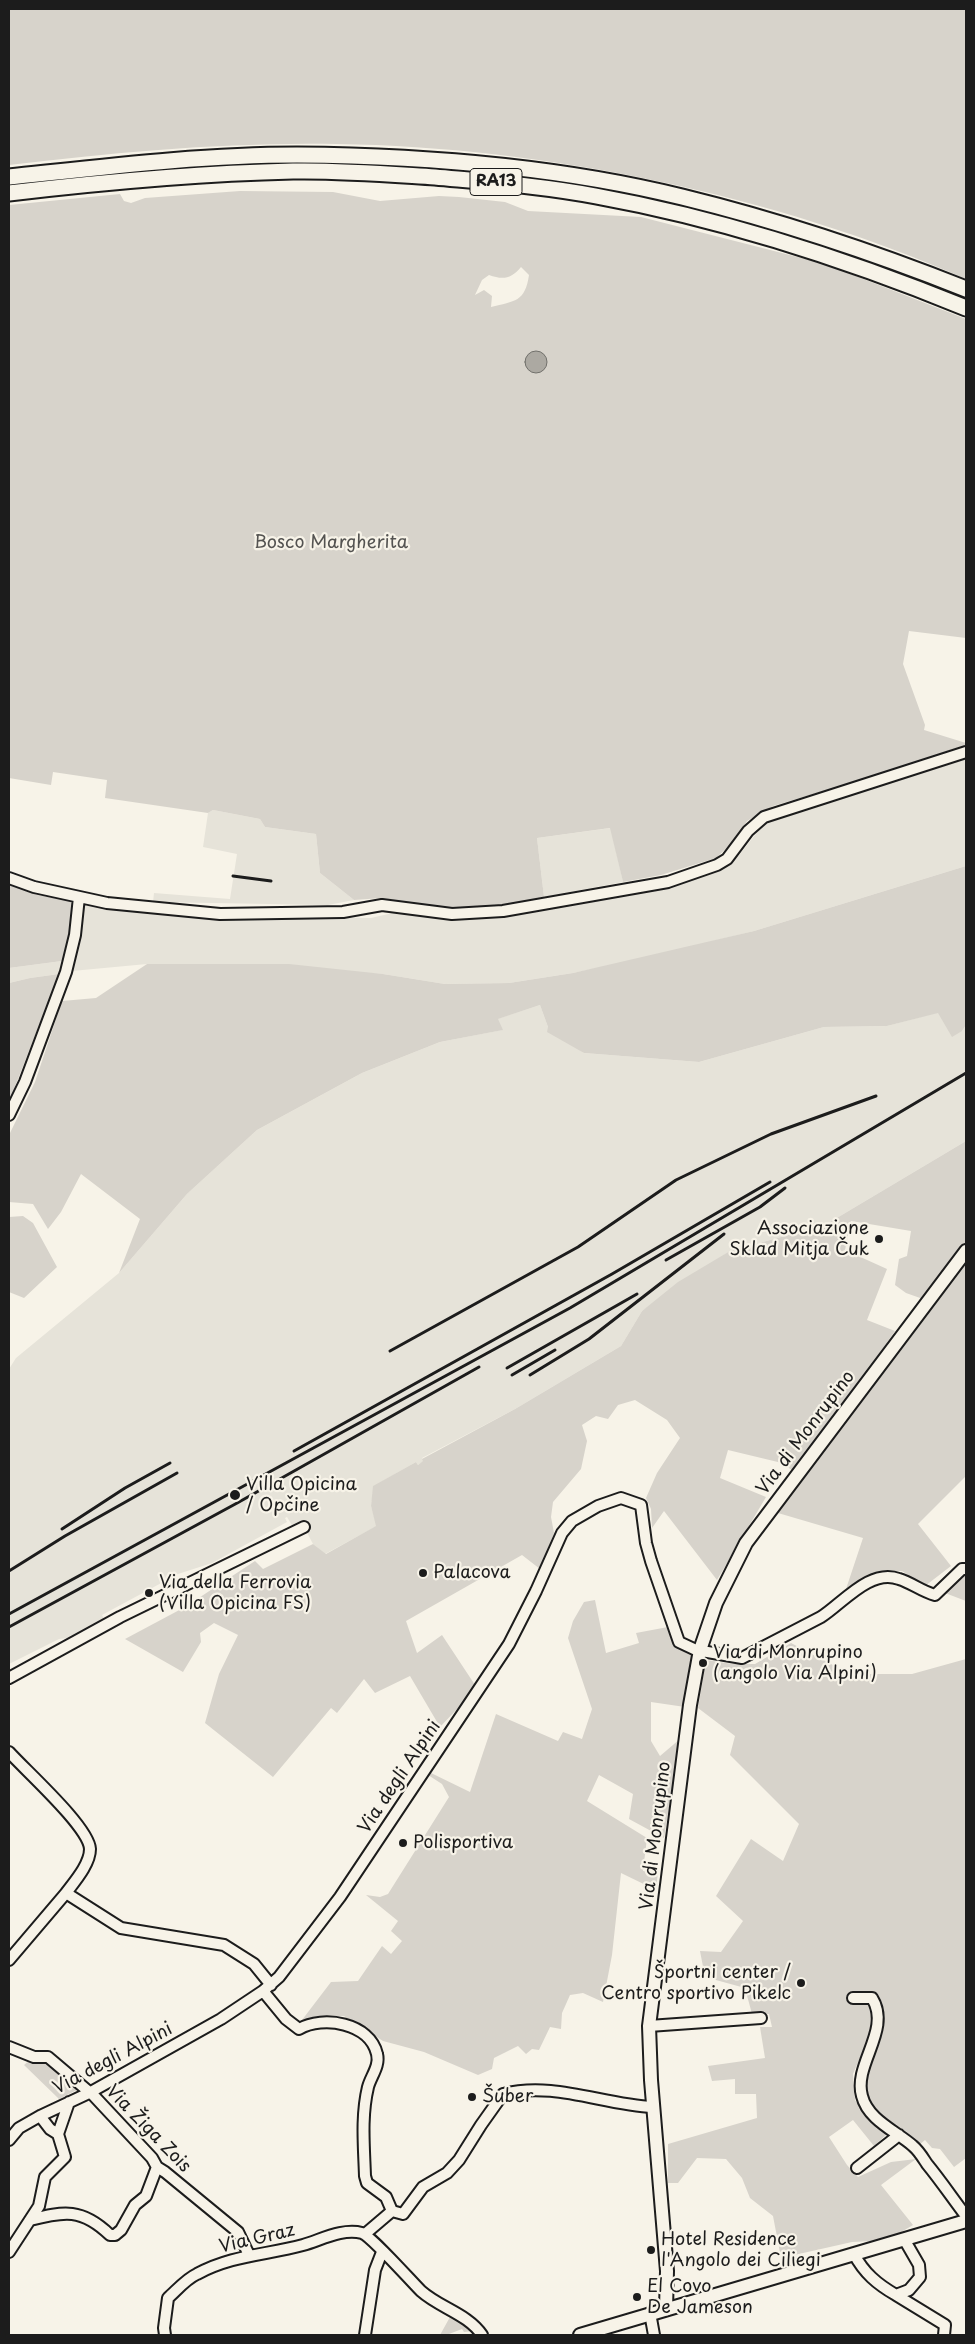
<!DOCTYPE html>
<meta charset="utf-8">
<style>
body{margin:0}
#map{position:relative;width:975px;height:2344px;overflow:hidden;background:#f7f3e8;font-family:"Playpen Sans",sans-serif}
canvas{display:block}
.frame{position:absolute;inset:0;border:10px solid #1c1c1c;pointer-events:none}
</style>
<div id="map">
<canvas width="975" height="2344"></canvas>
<div class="frame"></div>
</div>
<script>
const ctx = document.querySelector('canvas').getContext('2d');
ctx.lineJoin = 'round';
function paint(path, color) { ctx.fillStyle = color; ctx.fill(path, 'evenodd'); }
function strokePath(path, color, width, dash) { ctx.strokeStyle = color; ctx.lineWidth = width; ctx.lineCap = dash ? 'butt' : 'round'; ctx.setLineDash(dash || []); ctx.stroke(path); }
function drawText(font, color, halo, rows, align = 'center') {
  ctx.font = font + ' "Playpen Sans",sans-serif'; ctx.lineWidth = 4.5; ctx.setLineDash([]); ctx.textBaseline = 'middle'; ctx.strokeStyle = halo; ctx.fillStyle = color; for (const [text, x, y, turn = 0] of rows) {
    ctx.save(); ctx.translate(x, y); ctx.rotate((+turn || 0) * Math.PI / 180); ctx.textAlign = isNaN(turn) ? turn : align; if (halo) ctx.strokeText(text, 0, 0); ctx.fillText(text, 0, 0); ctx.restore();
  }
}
const built = new Path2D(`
 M966 759V866L754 931 627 962 573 973 509 983 445 984 383 974 147 964 72 971 80 943 84 905 177 916 371 918 397 912 494 916 566 906 667 886 716 871 739 855 763 825 781 815 856 794Z
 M213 810 260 819 265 827 316 834 320 873 354 900 328 905 153 902 154 893 230 899 237 854 203 847 208 813Z
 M611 828 623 882 544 897 537 838Z
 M62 961 59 974 30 978 9 983V968Z
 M540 1005 548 1027 584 1053 699 1062 824 1027 887 1026 939 1012 962 1031 966 1025V1141L825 1225 730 1251 642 1311 621 1346 515 1409 422 1458 424 1461 418 1465 416 1462 374 1486 371 1506 377 1526 325 1554 313 1544 302 1523 293 1527 287 1517 285 1518 287 1522 212 1563 178 1574 102 1615 104 1619 68 1638 59 1639 9 1664V1369L16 1358 119 1273 187 1194 257 1130 362 1073 440 1042 502 1030 497 1019Z`);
const green = new Path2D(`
 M9 9H966V279C775 195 545 147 337 144 227 142 118 152 9 165Z
 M240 191 333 192 380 201 439 196 459 197 505 202 528 211 641 217 825 264 966 319V638L909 631 903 664 925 725 924 730 966 743V745L864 779 773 806 747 821 735 840 716 858 661 875 623 882 610 828 537 838 544 897 505 905 466 909 422 905 382 898 354 900 320 873 316 834 265 827 260 819 213 810 208 813 105 798 107 780 53 772 51 785 9 778V205L120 194 124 201 131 203 145 198ZM521 267 529 275C525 302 515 301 491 307L492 296 484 290 475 295 482 280 489 275C503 280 511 279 521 267Z
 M966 866V1025L962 1031 952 1037 938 1013 887 1026 824 1027 699 1062 584 1053 547 1032 548 1027 540 1005 498 1019 503 1030 440 1042 362 1073 257 1130 187 1194 119 1273 140 1219 81 1174 61 1212 48 1229 33 1204 9 1202V1135L35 1082 62 1001 96 998 147 964H289L383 974 445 984 509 983 573 973 754 931Z
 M9 884 37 895 71 901C74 922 68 940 62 961L9 968Z
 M59 974 9 1102V983L30 978Z
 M966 1141V1243L923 1299 906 1293 895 1285 899 1259 907 1256 911 1231 851 1221 845 1250 887 1269 867 1320 895 1331 828 1427 793 1471 782 1463 728 1450 720 1478 766 1497 717 1580 664 1511 652 1528 651 1509 646 1498 657 1473 680 1438 667 1420 635 1400 618 1405 608 1419 596 1416 582 1425 587 1441 581 1469 553 1502 551 1517 554 1533 540 1569 522 1555 406 1621 417 1653 442 1635 477 1688 440 1727 410 1676 375 1693 364 1679 337 1713 331 1708 273 1777 205 1723 219 1674 238 1635 214 1623 200 1633 201 1642 183 1672 125 1639 185 1607 255 1561 263 1569 313 1544 326 1554 376 1526 371 1506 373 1486 416 1462 418 1465 423 1461 422 1459 515 1409 621 1346 642 1311 678 1282 730 1251 825 1225Z
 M23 1216 33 1223 57 1267 24 1298 9 1292V1217Z
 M966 1261V1476L918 1524 951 1566 925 1586 902 1571H877L846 1589 863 1538 778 1513Z
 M965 1574H966V1601L945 1593Z
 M595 1600 606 1653 639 1643 636 1633 668 1627 678 1648 692 1655 685 1707 651 1702V1741L660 1756 680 1739 664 1838 629 1819 633 1794 599 1775 587 1801 647 1838 643 1871 658 1872 656 1890 621 1873 612 1955 603 2002 583 1993 570 1995 562 2013 561 2029 550 2027 539 2050 532 2049 526 2054 518 2046 494 2058 492 2069 478 2075 424 2052 383 2041 344 2016H325L302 2020 331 1982 358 1981 382 1946 391 1954 402 1941 391 1931 398 1921 366 1895 380 1897 388 1894 449 1797 442 1784 428 1775 431 1773 470 1792 496 1714 558 1741 563 1732 582 1739 592 1709 568 1638 573 1621 584 1602Z
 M791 1643 850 1674H912L966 1659V2158L954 2167 940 2149 932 2148 925 2140 919 2145C898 2128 858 2107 867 2075 870 2063 877 2051 879 2039 881 2028 873 2005 871 1993L851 2002 870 2005 873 2022 870 2041 862 2053 853 2074 855 2100 867 2118 887 2134 874 2146 853 2120 829 2137 847 2165 858 2177 891 2162 916 2159 881 2185 913 2225 898 2234 873 2241 852 2242 781 2258 773 2216 750 2198 742 2178 726 2159 697 2158 678 2183H668V2144L757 2118 756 2094H735V2079L712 2081 708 2066 765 2058 760 2027H772L769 2014H752L745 1988 705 1977 700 1951 721 1952 743 1921 716 1896 751 1839 783 1861 799 1824 730 1755 735 1736 698 1708 706 1660 733 1664H755Z
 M31 2059 51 2066 79 2089 59 2099 24 2065Z
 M450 2317 472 2329 473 2331 464 2332 462 2329 449 2334V2335H440Z`);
const water = new Path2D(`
 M525 362a11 11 0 1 1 22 0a11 11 0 1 1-22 0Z`);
const minor = new Path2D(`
 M9 878 34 887 107 903 220 914 343 912 382 905 452 914 503 911 668 882 717 865 727 859 748 831 764 817 966 752
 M9 1115 25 1082 66 972 75 935 79 897
 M9 1678 120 1617 304 1527
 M9 1752C25 1770 89 1827 90 1849 90 1864 75 1881 66 1893
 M9 1960 66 1893 121 1928 224 1945 254 1964 271 1985
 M263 1991 286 2019 299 2029C323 2015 370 2023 377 2054 380 2066 371 2076 368 2087 361 2116 364 2146 365 2176L367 2183 386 2197 392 2211 403 2214 423 2187 447 2173 459 2160 481 2125 503 2094C554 2081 603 2105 653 2107
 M853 1998H872C892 2030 853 2064 862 2096 868 2120 896 2131 913 2146 919 2151 923 2158 927 2164 941 2181 953 2199 966 2216
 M649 2026 761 2018
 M9 2047 34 2057H48L94 2096 152 2158 157 2167 165 2172 238 2232 249 2255
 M40 2116 50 2129 58 2134
 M9 2140 19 2128 40 2116 89 2093 221 2019 263 1991 279 1977 340 1897 509 1644 536 1591 562 1533 572 1521 598 1506 621 1498 641 1505 646 1543 651 1561 679 1642 696 1650 742 1658 821 1617C842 1604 870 1568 899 1579 912 1583 921 1591 935 1595L962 1569H966
 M857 2168 899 2135
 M30 2220C64 2211 82 2208 110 2235H115L121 2230 135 2205 146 2196 157 2167
 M365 2234 392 2211
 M9 2252 39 2206 45 2177 65 2157 58 2134 69 2102
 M854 2254C864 2273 877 2284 896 2295L909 2290 920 2277 919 2265 904 2239
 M896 2295 945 2325 944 2335
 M650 2313 654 2335
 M165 2335 164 2328 168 2298C177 2290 186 2279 197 2274 232 2255 266 2255 303 2245 321 2240 342 2228 362 2233 371 2236 411 2281 421 2291 440 2308 468 2314 482 2335
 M365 2335 375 2270 382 2252`);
const major = new Path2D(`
 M666 2309 667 2271 651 2080 649 2026 690 1705 700 1650 716 1603 746 1543 966 1251
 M580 2335 966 2221`);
const highway = new Path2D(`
 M9 177C104 167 201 155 297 155 423 156 560 167 682 197 780 221 873 252 966 289
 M9 193C103 182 198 173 293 171 340 170 388 174 435 177 489 182 543 186 596 196 723 219 846 259 966 308`);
const rail = new Path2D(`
 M233 876 271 881
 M666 1260 760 1207 785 1188
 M390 1351 578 1247 676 1180 771 1134 876 1096
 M507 1368 637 1294
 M512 1375 555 1350
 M530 1375 589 1339 724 1234
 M294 1451 612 1274 770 1182
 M62 1529 125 1488 170 1463
 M9 1571 65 1536 177 1473
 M9 1614 570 1308 966 1073
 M9 1627 239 1502 479 1367`);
const markers = [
 [879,1239,5,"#1c1c1c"],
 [235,1495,6,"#1c1c1c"],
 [423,1573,5,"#1c1c1c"],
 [149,1593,5,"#1c1c1c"],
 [703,1663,5,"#1c1c1c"],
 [403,1843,5,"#1c1c1c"],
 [801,1983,5,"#1c1c1c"],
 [472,2097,5,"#1c1c1c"],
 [651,2250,5,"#1c1c1c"],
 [637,2297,5,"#1c1c1c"]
];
const shields = [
 [496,182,52]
];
const shieldNames = [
 ["RA13",496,182]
];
const parkNames = [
 ["Bosco Margherita",331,543]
];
const poiNames = [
 ["Associazione",869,1229,"right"],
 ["Sklad Mitja Čuk",869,1250,"right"],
 ["Villa Opicina",246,1485],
 ["/ Opčine",246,1506],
 ["Palacova",433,1573],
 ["Via della Ferrovia",159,1583],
 ["(Villa Opicina FS)",159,1604],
 ["Via di Monrupino",713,1653],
 ["(angolo Via Alpini)",713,1674],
 ["Polisportiva",413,1843],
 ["Športni center /",791,1973,"right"],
 ["Centro sportivo Pikelc",791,1994,"right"],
 ["Šuber",482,2097],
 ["Hotel Residence",661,2240],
 ["l'Angolo dei Ciliegi",661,2261],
 ["El Covo",647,2287],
 ["De Jameson",647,2308]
];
const streetNames = [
 ["Via di Monrupino",806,1433,-53],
 ["Via degli Alpini",400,1777,-56],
 ["Via di Monrupino",656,1836,-83],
 ["Via degli Alpini",113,2059,-28],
 ["Via Žiga Zois",148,2129,46],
 ["Via Graz",257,2239,-13]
];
paint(built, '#e6e3d9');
paint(green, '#d7d3cb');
paint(water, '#aca9a2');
strokePath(water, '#72716c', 1);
strokePath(minor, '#1c1c1c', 14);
strokePath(major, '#1c1c1c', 16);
strokePath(highway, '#1c1c1c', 19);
strokePath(minor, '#f7f3e8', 10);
strokePath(major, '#f7f3e8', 12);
strokePath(highway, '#f7f3e8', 15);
strokePath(rail, '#1c1c1c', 3);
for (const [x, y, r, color] of markers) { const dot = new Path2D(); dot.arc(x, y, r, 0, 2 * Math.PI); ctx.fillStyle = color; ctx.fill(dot); strokePath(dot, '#f7f3e8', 2); }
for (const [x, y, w] of shields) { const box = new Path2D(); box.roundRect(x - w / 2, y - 13.5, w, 27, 4); ctx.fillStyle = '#f7f3e8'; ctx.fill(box); strokePath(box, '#1c1c1c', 1); }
drawText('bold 16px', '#1c1c1c', null, shieldNames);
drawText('18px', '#545351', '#f7f3e8', parkNames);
drawText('18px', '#1c1c1c', '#f7f3e8', poiNames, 'left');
drawText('18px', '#1c1c1c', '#f7f3e8', streetNames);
</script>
